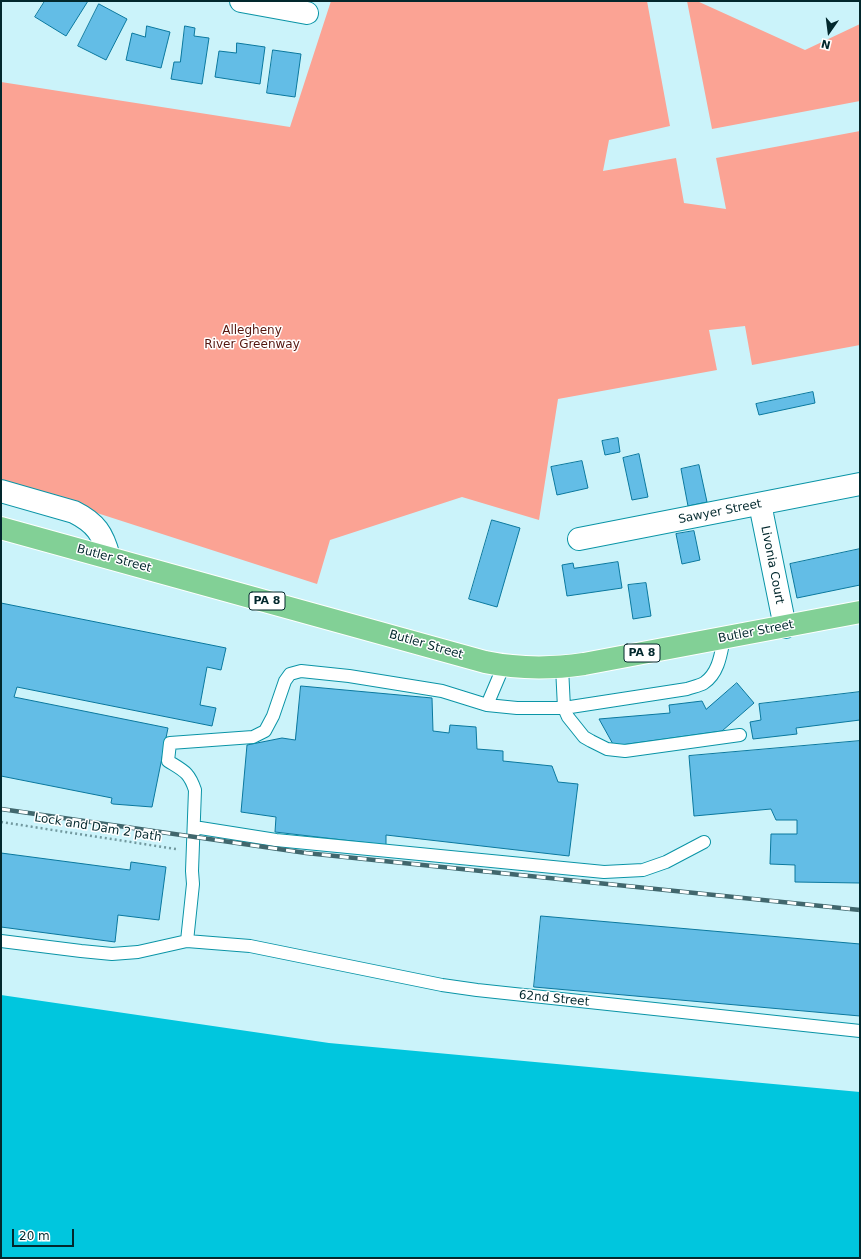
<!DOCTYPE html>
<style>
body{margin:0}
#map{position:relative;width:861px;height:1259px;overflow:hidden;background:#cbf3fa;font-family:"DejaVu Sans",sans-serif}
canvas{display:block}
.frame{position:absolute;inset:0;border:2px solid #02282d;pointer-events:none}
.north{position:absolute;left:809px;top:12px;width:40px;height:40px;-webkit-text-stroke:3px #fff;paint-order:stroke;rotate:194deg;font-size:11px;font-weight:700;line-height:16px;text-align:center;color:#02282d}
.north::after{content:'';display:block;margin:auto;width:14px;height:18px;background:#02282d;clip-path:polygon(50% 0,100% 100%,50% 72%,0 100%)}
.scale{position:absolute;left:12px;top:1229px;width:62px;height:18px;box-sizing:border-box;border:2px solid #02282d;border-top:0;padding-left:5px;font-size:12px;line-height:14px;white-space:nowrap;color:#02282d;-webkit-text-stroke:3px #fff;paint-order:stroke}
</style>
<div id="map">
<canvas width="861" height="1259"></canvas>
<div class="frame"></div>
<div class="north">N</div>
<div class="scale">20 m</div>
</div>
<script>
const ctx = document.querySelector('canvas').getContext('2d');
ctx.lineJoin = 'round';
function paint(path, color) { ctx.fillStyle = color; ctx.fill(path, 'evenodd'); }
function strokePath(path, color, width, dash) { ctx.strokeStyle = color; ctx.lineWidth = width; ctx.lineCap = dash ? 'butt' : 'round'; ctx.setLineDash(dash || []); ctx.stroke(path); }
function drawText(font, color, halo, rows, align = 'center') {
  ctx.font = font + ' "DejaVu Sans",sans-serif'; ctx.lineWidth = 3; ctx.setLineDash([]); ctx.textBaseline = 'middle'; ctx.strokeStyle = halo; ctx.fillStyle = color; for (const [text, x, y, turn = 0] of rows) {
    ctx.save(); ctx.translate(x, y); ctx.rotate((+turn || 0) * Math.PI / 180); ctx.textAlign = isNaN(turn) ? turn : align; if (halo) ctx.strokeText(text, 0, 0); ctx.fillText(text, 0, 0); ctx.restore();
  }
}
const green = new Path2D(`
 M331 1H647L670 126 609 140 603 171 676 158 684 203 726 209 716 158 860 131V345L752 365 745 326 709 330 717 370 558 399 539 520 462 497 330 540 317 584 1 482V82L290 127Z
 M687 1H697L805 50 860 24V101L712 129Z`);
const water = new Path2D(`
 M1 995 329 1043 860 1092V1258H1Z`);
const building = new Path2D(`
 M45 1H88L66 36 35 17Z
 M99 4 127 19 106 60 78 46Z
 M147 26 170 32 161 68 126 60 132 33 145 37Z
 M185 26 195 28 194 36 209 38 202 84 171 79 174 62H180Z
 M237 43 265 47 260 84 215 77 219 51 236 53Z
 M273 50 301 54 295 97 267 93Z
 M813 392 815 403 759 415 756 404Z
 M618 438 620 452 605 455 602 441Z
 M639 454 648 497 632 500 623 458Z
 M582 461 588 488 557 495 551 467Z
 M699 465 707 502 688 506 681 469Z
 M492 520 520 528 497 607 469 599Z
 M694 531 700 560 682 564 676 534Z
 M860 549V585L797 598 790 564Z
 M618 562 622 588 567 596 562 565 573 563 574 568Z
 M646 583 651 616 633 619 628 585Z
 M1 603 226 648 221 670 207 667 200 705 216 708 212 726 17 687 14 697 168 728 152 807 113 804 111 803 112 798 1 776Z
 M737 683 754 703 722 731 614 746 599 719 670 713 669 705 702 701 706 709Z
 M301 686 432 698 433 731 449 733 450 725 476 727 477 749 503 751V761L552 766 558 782 578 784 569 856 386 835V845L275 832 276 817 241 812 247 745 282 738 295 740Z
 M860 692V720L796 728 797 734 753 739 750 722 761 720 759 704Z
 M860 741V883L795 882V865L770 864 771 834H797V820H776L771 809 694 816 689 756Z
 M1 853 130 870 131 862 166 867 159 920 118 915 115 942 1 927Z
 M541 916 860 944V1016L534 987Z`);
const path = new Path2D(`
 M1 822 176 849`);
const service = new Path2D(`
 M504 665 487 705 442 691 349 676 301 671 290 674 285 681 273 716 265 731 253 737 170 743 168 761C184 771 189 772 195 790L192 871 193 884 187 941 250 946 442 985 477 990 860 1031
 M562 667 564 708 568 717 584 737 591 741 607 749 625 751 740 735
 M487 705 517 708H564L687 689C692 687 699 686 704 683 719 673 721 653 724 638
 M194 827 276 840 604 872 643 870 666 862 704 842
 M1 941 81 951 112 954 138 952 187 941`);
const minor = new Path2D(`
 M241 1 307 13
 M1 491 74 512C96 523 103 534 109 557
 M760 504 785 627
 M579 539 860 484`);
const trunk = new Path2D(`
 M1 528 485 662C519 669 550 669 584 664L860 612`);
const rail = new Path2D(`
 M1 809 306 853 860 910`);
const shields = [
 [267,601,36],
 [642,653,36]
];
const shieldNames = [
 ["PA 8",267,601],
 ["PA 8",642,653]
];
const parkNames = [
 ["Allegheny",252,331],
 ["River Greenway",252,345]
];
const streetNames = [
 ["Sawyer Street",720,512,-11],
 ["Butler Street",114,559,15],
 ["Livonia Court",772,565,79],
 ["Butler Street",756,632,-11],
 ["Butler Street",426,645,16],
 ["Lock and Dam 2 path",98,828,9],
 ["62nd Street",554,999,6]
];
paint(green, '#fba394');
paint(water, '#00c6de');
paint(building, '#63bde6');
strokePath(building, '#0a789e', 1);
strokePath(service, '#0a94a6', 14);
strokePath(minor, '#0a94a6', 24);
strokePath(trunk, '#fff', 24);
strokePath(path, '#72999f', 2.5, [2, 3]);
strokePath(service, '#fff', 12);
strokePath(minor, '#fff', 22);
strokePath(trunk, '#82d096', 22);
strokePath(rail, '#41676d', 4.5);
strokePath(rail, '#fff', 3, [9]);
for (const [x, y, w] of shields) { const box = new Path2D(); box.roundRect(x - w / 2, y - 9, w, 18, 3); ctx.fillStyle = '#fff'; ctx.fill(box); strokePath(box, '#02282d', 1); }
drawText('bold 11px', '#02282d', null, shieldNames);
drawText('12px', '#54140d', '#fff', parkNames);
drawText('12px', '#02282d', '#fff', streetNames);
</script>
